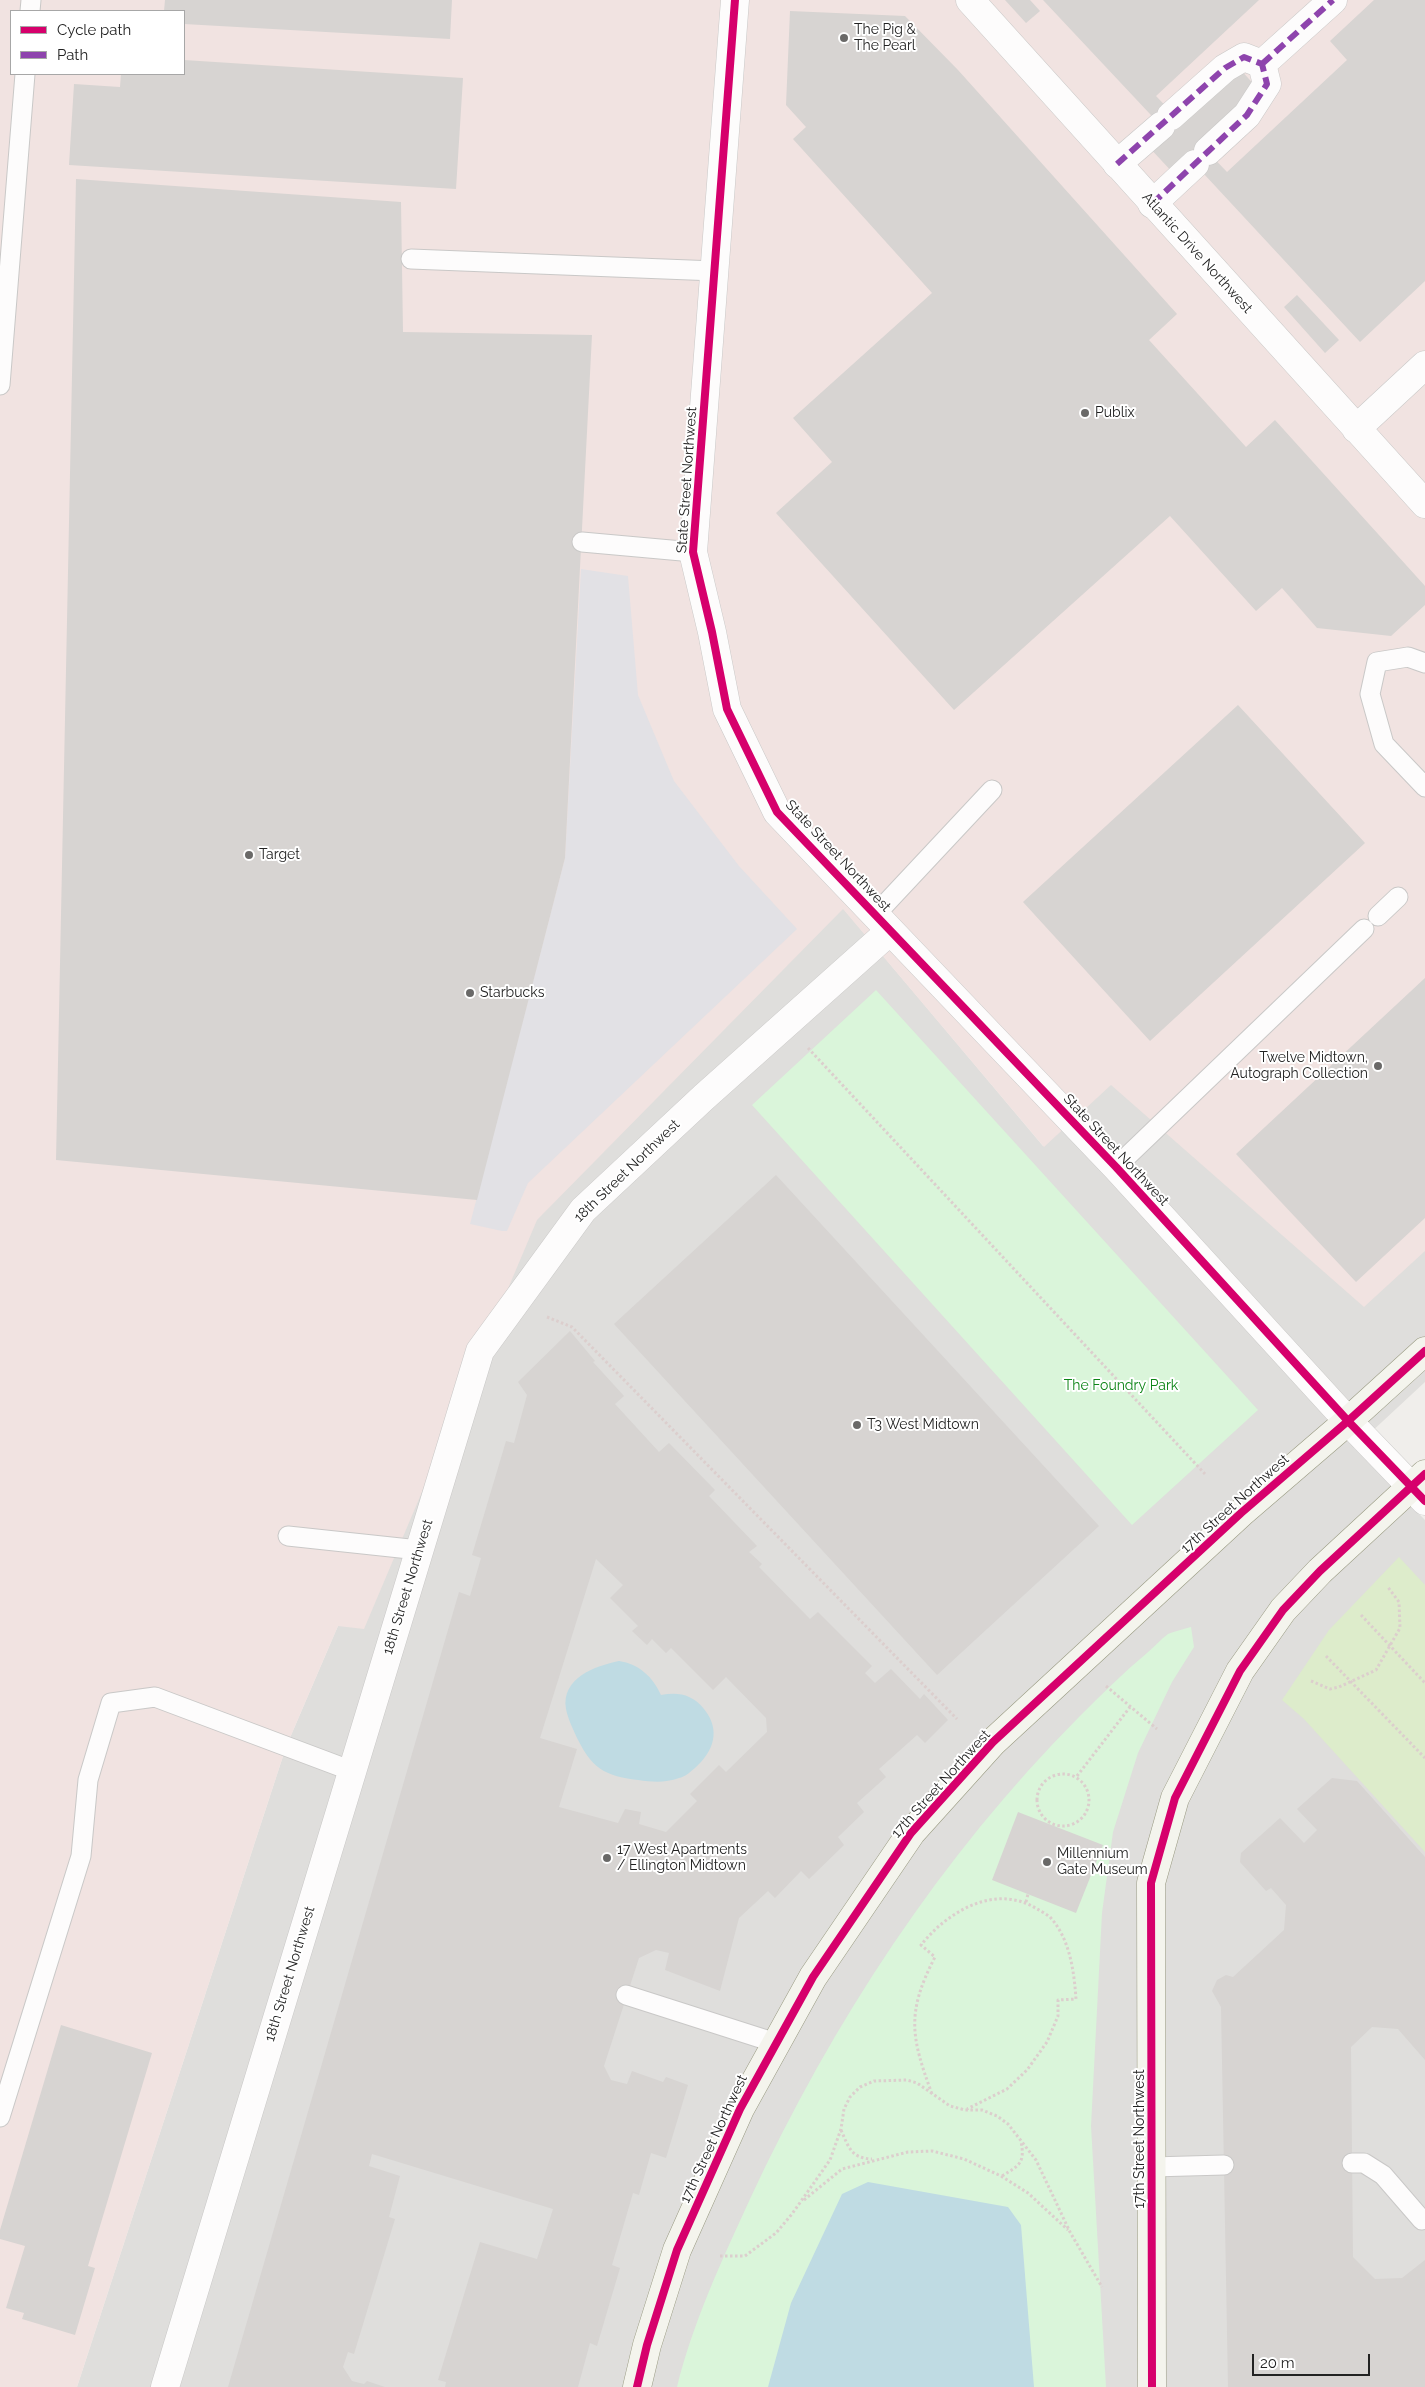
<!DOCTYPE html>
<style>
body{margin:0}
#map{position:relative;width:1425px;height:2387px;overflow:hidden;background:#f0eeeb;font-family:Raleway,sans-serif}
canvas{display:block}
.legend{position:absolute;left:10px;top:10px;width:175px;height:65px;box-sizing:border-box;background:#fff;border:1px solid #a7a7a7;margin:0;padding:6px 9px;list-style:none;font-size:15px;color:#222}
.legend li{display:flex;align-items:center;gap:10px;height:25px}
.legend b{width:25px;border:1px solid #a7a7a7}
.scale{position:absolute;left:1252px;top:2354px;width:118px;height:22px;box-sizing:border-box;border:2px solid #222;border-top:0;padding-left:6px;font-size:15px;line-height:18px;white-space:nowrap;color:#222;-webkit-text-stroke:4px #fff;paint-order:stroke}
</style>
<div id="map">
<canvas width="1425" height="2387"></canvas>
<ul class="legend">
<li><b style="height:6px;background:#d6006c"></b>Cycle path</li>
<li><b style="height:6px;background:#8e44ad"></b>Path</li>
</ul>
<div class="scale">20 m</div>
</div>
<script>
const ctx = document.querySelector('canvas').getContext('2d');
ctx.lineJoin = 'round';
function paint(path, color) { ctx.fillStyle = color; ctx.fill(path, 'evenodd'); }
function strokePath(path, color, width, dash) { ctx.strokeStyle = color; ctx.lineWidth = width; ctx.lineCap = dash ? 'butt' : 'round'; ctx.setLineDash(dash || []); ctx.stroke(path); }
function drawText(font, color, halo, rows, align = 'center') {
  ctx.font = font + ' Raleway,sans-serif'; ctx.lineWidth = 4; ctx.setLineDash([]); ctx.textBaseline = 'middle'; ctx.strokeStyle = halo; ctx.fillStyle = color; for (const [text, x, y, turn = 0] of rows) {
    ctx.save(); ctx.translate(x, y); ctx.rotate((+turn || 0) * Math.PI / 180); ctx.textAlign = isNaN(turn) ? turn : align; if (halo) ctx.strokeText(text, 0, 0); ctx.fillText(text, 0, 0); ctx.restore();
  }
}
const residential = new Path2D(`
 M1425 792V1382L1354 1448 1425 1520V2387H77L286 1747 528 1183 833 896 1043 1146Z`);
const commercial = new Path2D(`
 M0 0H1425V1251L1364 1307 1111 1085 1044 1147 843 909 537 1220 364 1629 338 1626 286 1747 77 2387H0ZM11 11H184V74H11Z`);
const grass = new Path2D(`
 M1399 1557 1425 1585V1852L1304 1719 1282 1700 1329 1630Z`);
const park = new Path2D(`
 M876 990 1258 1410 1132 1525 752 1105Z
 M1191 1627 1194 1647 1172 1682 1138 1753 1113 1832 1102 1913 1091 2126 1106 2387H677C693 2322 722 2260 750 2199 833 2021 940 1857 1079 1717 1101 1695 1123 1673 1147 1653 1154 1647 1161 1639 1168 1634 1175 1631 1184 1629 1191 1627Z`);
const plaza = new Path2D(`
 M581 569 628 576 638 695 674 781 739 866 797 929 528 1183 507 1231H502L470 1224 565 858Z`);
const water = new Path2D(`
 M619 1661C639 1664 653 1677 661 1695 678 1692 692 1694 704 1709 721 1730 714 1751 695 1768 690 1772 685 1777 679 1778 665 1783 653 1782 638 1780 604 1776 592 1768 577 1738 573 1729 568 1719 566 1709 561 1678 595 1666 619 1661Z
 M868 2182 1008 2207 1021 2225 1034 2387H768L791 2303 842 2194Z`);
const building = new Path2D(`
 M165 0H452L450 39 184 24V11H164Z
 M1005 0H1030L1040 11 1026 23Z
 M1043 0H1259L1156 96 1180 121 1238 67 1259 90 1201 145 1227 172 1347 60 1330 41 1374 0H1425V281L1360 342 1191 160 1175 175 1147 145 1165 130Z
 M790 11 905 16 958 70 1177 314 1149 340 1246 447 1275 420 1425 586V605L1391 636 1317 628 1282 588 1256 611 1170 516 954 710 776 513 832 462 793 418 932 293 793 139 806 127 786 105Z
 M184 60 463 78 456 189 69 165 74 84 120 87 121 74H184Z
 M76 179 401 202 403 332 592 335 565 858 477 1200 56 1160Z
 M1297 295 1339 340 1325 353 1284 307Z
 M1238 705 1365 843 1150 1041 1023 902Z
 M1425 978V1218L1356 1282 1236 1154Z
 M776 1175 1099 1526 937 1675 614 1324Z
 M570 1331 595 1361 593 1362 624 1396 615 1404 659 1452 669 1443 715 1490 709 1496 757 1546 749 1552 762 1564 759 1567 810 1619 818 1612 872 1666 865 1673 875 1683 891 1669 920 1699 924 1694 948 1720 925 1743 917 1735 879 1769 886 1777 857 1803 864 1812 838 1837 844 1845 809 1879 801 1871 775 1898 768 1891 739 1918 720 1991 665 1970 669 1953 656 1950 639 1958 604 2066 611 2080 627 2084 632 2071 663 2082 666 2077 688 2085 666 2158 651 2153 639 2195 633 2193 612 2265 620 2268 597 2346 590 2343 578 2387H445L446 2382 438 2380 480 2242 537 2259 553 2209 372 2154 369 2166 400 2176 389 2217 395 2219 354 2354 348 2352 343 2367 352 2381 364 2384 367 2381 385 2387H228L459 1592 470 1596 481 1558 472 1555 506 1441 514 1443 527 1395 518 1382ZM596 1559 623 1585 610 1598 638 1626 632 1631 647 1645 652 1639 666 1653 671 1648 713 1690 726 1677 766 1718 767 1732 726 1772 719 1765 690 1794 697 1801 666 1832 639 1824 641 1812 625 1809 618 1823 559 1807 577 1749 540 1738Z
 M1332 1778 1357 1781 1425 1857V2060L1398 2029 1372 2027 1351 2047 1353 2257 1375 2279 1402 2278 1425 2260V2387H1228L1221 2007 1212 1991 1217 1980 1226 1975 1233 1977 1284 1930 1286 1905 1271 1888 1266 1891 1240 1862 1241 1853 1280 1818 1304 1843 1317 1830 1297 1809Z
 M1018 1812 1103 1845 1076 1913 992 1880Z
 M61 2025 152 2053 88 2266 95 2268 75 2335 22 2319 24 2313 6 2308 25 2246 0 2239V2230Z`);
const path = new Path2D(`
 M808 1048 1205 1474
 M547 1317 572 1327 957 1719
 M1361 1615 1425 1683
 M1326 1656 1425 1758
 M1311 1681 1330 1689 1339 1687 1376 1670 1400 1628 1399 1602 1387 1586
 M1106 1686 1157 1729
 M1037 1800a26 26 0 1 1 52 0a26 26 0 1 1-52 0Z
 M1077 1776 1130 1707
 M1026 1902 1028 1894
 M932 2094C911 2037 906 2013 935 1957L921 1945C948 1911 996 1883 1037 1909 1041 1911 1046 1914 1050 1917 1070 1939 1074 1971 1076 1999L1058 2000V2016L1047 2042 1027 2070 1007 2089 967 2109
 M841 2130C849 2148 851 2158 872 2159
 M1002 2176C1020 2165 1025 2163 1021 2141
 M804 2200 842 2169 908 2152 932 2151 964 2159 1001 2176 1028 2193 1068 2230
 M720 2256H745L776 2233 792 2214 830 2160 841 2129 844 2109 850 2097 860 2087 874 2081 907 2080 917 2083 950 2106 965 2110H982L997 2116 1008 2124 1036 2160 1070 2232 1102 2287`);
const service = new Path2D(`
 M30 11 31 0
 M411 259 715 271
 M0 385 25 74
 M582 542 693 552
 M1425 663 1408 657 1377 662 1370 694 1384 744 1425 787
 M875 915 992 790
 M1378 916 1398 897
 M1116 1167 1364 929
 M288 1536 419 1550
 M626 1995 776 2043
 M0 2117 81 1856 88 1780 111 1703 155 1697 352 1771
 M1352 2163H1364L1383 2175 1422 2220
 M1152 2167 1224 2165`);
const pedestrian = new Path2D(`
 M1262 64 1333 0
 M1171 116 1225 68 1244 57 1262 64
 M1208 151 1247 115 1267 84 1262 64
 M1117 164 1161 126
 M1152 204 1195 164`);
const minor = new Path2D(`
 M735 0 693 552 712 632 727 709 777 812 1116 1167 1348 1421 1425 1501
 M970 0 1425 504
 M1356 429 1425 365
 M165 2387 480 1351 583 1210 704 1097 890 931`);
const secondary = new Path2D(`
 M637 2387 647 2345 677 2250 740 2109 813 1977 911 1833 993 1742 1241 1513 1348 1421 1425 1351
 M1152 2387 1151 1883 1175 1798 1240 1671 1283 1610 1320 1571 1425 1474`);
const quiet = new Path2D(`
 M1262 64 1333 0
 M1117 164 1225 68 1244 57 1262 64
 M1152 204 1247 115 1267 84 1262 64`);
const cycleway = new Path2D(`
 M735 0 693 552 712 632 727 709 777 812 1116 1167 1348 1421 1425 1501
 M637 2387 647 2345 677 2250 740 2109 813 1977 911 1833 993 1742 1241 1513 1348 1421 1425 1351
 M1152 2387 1151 1883 1175 1798 1240 1671 1283 1610 1320 1571 1425 1474`);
const markers = [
 [844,38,5,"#6a6968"],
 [1085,413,5,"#6a6968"],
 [249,855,5,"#6a6968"],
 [470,993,5,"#6a6968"],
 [1378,1066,5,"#6a6968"],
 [857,1425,5,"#6a6968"],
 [607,1858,5,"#6a6968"],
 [1047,1862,5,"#6a6968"]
];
const poiNames = [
 ["The Pig &",854,30],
 ["The Pearl",854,46],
 ["Publix",1095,413],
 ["Target",259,855],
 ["Starbucks",480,993],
 ["Twelve Midtown,",1368,1058,"right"],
 ["Autograph Collection",1368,1074,"right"],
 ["T3 West Midtown",867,1425],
 ["17 West Apartments",617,1850],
 ["/ Ellington Midtown",617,1866],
 ["Millennium",1057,1854],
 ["Gate Museum",1057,1870]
];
const streetNames = [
 ["Atlantic Drive Northwest",1197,253,48],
 ["State Street Northwest",687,480,-86],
 ["State Street Northwest",838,856,47],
 ["State Street Northwest",1116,1150,47],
 ["18th Street Northwest",627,1171,-44],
 ["17th Street Northwest",1235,1504,-42],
 ["18th Street Northwest",408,1587,-73],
 ["17th Street Northwest",941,1784,-48],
 ["18th Street Northwest",290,1974,-73],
 ["17th Street Northwest",714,2139,-65],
 ["17th Street Northwest",1140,2139,-90]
];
const parkNames = [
 ["The Foundry Park",1121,1386]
];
paint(residential, '#dfdedc');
paint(commercial, '#f1e3e1');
paint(grass, '#ddeccb');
paint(park, '#daf5da');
paint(plaza, '#e2e1e5');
paint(water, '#bfdbe3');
paint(building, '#d7d4d2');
strokePath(service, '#c9c8c7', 21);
strokePath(pedestrian, '#c9c8c7', 29);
strokePath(minor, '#c9c8c7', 29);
strokePath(secondary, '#999a82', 29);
strokePath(path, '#dccecd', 3, [2.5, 2.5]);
strokePath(service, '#fdfcfc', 19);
strokePath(pedestrian, '#fdfcfc', 28);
strokePath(minor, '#fdfcfc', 28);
strokePath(secondary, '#f4f4ed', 28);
strokePath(quiet, '#8e44ad', 6, [12, 6]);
strokePath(cycleway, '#d6006c', 8);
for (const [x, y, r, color] of markers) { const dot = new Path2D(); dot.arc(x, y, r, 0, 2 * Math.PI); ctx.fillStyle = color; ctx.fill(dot); strokePath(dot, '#fff', 2); }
drawText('14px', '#222', '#fff', poiNames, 'left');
drawText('14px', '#222', '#fff', streetNames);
drawText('14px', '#0c8416', '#fff', parkNames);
</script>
